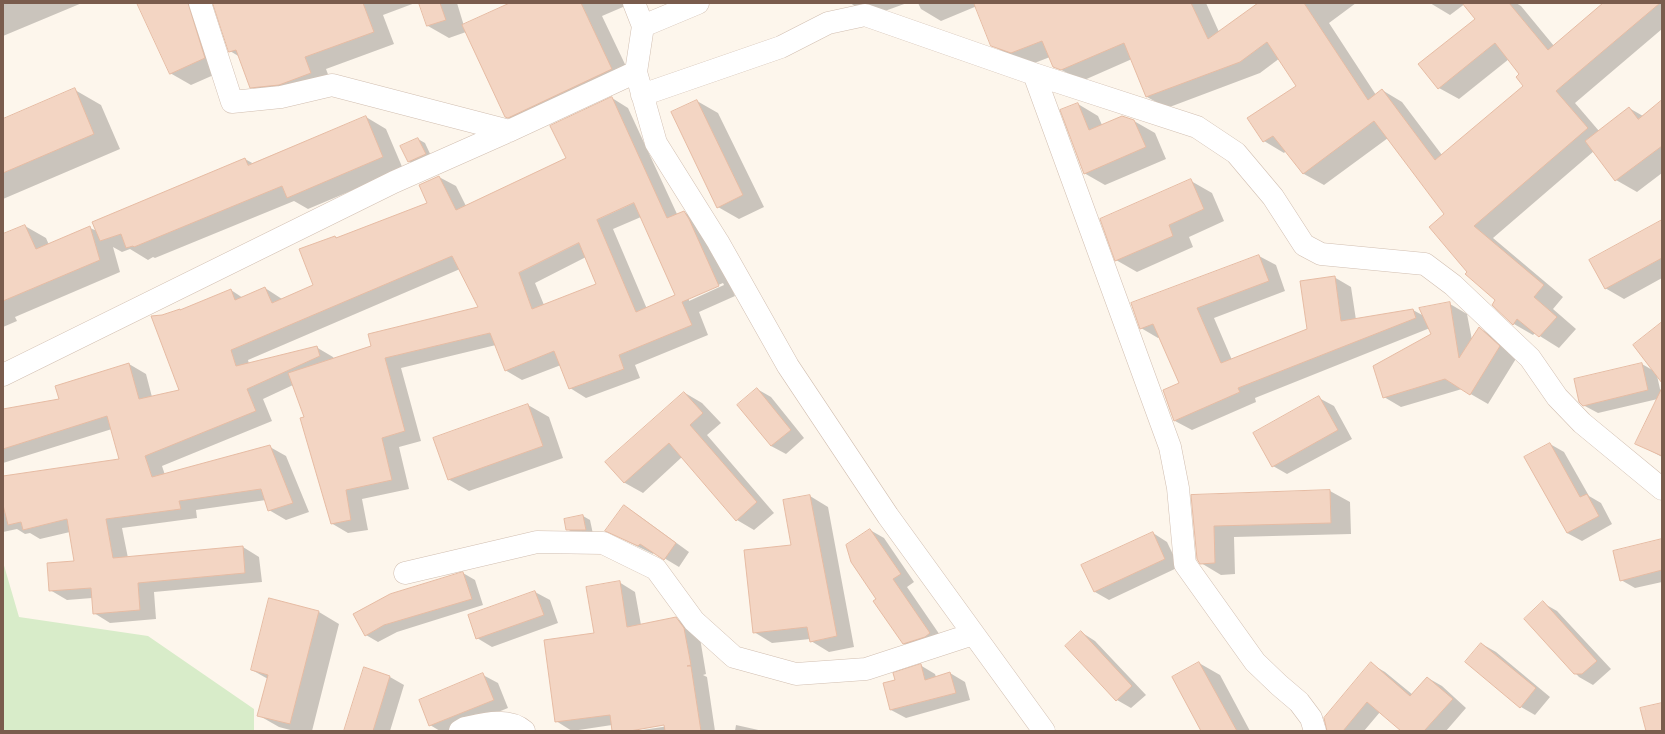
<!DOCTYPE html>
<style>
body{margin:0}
#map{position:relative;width:1665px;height:734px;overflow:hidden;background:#fdf6ec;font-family:Quicksand,sans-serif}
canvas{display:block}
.frame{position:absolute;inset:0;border:4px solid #7a5c4d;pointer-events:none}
</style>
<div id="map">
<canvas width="1665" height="734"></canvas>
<div class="frame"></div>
</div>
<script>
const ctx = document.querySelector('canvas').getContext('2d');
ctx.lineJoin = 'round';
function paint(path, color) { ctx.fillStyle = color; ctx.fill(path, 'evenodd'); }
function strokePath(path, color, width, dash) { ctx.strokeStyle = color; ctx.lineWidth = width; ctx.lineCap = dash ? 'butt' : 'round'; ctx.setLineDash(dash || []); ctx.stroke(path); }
const green = new Path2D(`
 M3 562 19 617 148 636 254 709V731H3Z`);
const shadow = new Path2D(`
 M3 3H82L3 36Z
 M139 3H208L213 6 208 12 225 70 191 85 170 73Z
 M214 3H415L383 15 394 44 326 69 332 85 272 99 251 87 240 57 230 51Z
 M420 3H457L464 26 513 3H630V4L602 16 633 81 527 129 506 116 466 32 449 38 428 26Z
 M850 3H907L871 16Z
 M918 3H1206L1219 32 1260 3H1356L1329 23 1376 95 1382 90 1402 102 1442 155 1524 86 1521 74 1509 59 1459 99 1439 88 1476 19 1491 3H1516L1521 6 1554 46 1605 3H1662V29L1575 103 1599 131 1629 108 1643 116 1662 111V173L1637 192 1616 180 1594 151 1493 238 1563 297 1553 309 1576 329 1559 348 1535 333 1533 335 1514 324 1496 300 1468 272 1445 214 1388 138 1324 185 1304 174 1286 151 1284 153 1264 141 1298 86 1280 58 1260 73 1167 108 1147 97 1132 59 1082 81 1054 66 1050 57 1032 64 1012 57 992 45 977 6 941 21 921 9Z
 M1430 3H1466L1450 15Z
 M75 90 101 105 120 149 3 199V120Z
 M612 98 628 108 677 214 684 212 700 221 706 230 735 296 699 312 708 335 635 365 640 378 586 398 570 388 561 365 522 380 505 370 496 345 401 368 421 441 399 447 409 489 362 499 368 530 348 533 331 523 305 418 293 385 263 399 272 421 162 466 165 475 270 447 286 456 309 512 286 520 269 510 266 500 196 510 197 518 122 528 128 558 243 547 259 557 262 582 154 592 156 619 110 623 94 613 92 598 67 600 50 590 75 562 70 532 40 539 30 533 25 534 17 529 3 532V477L121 460 112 429 3 463V410L60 400 129 364 146 374 152 397 181 391 180 310 182 311 231 290 243 298 265 288 282 299 314 286 335 237 338 238 429 204 439 177 456 186 466 206 567 158ZM641 217 676 296 647 309 613 229ZM586 257 597 285 544 305 535 283ZM460 269 479 308 334 359 333 357 316 347 249 364 248 360ZM723 283 724 285 689 301V298Z
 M697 101 718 113 764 207 739 219 718 207Z
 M1078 104 1098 116 1102 125 1134 121 1155 133 1166 159 1105 185 1084 173Z
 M366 117 386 129 403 169 308 209 294 201 155 258 153 257 148 260 130 249 122 252 113 247 120 272 15 317 17 321 3 327V235L25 226 46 238 49 245 90 228 97 231 245 159 254 164Z
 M418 139 425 143 432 158 416 166 409 161 402 146Z
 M1191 181 1212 193 1224 221 1189 237 1193 247 1137 272 1116 260Z
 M1662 221V278L1624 299 1605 288Z
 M1259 256 1276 265 1285 291 1214 318 1232 360 1308 330 1334 277 1351 287 1356 320 1413 310 1424 316 1450 304 1467 314 1472 340 1479 328 1496 338 1517 357 1488 404 1462 389 1401 407 1384 397 1432 335 1430 328 1255 398 1256 402 1192 430 1175 421 1181 383 1160 337 1158 338 1141 328Z
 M1662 324V375L1656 371 1662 398 1598 413 1583 405 1642 364 1654 371Z
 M757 389 771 397 804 438 786 454 771 446Z
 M685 393 702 403 721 423 707 435 774 513 754 530 737 520 682 457 643 493 625 483 607 462Z
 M1319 398 1334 406 1352 439 1287 474 1273 466Z
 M528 405 549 417 563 458 469 491 448 479Z
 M1662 420V457L1636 443Z
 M1550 444 1564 452 1589 496 1601 503 1612 524 1582 541 1567 533Z
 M1330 491 1350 502 1351 534 1234 537 1235 574 1221 575 1201 563 1192 496Z
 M810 496 828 507 854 647 829 652 811 641 810 639 772 643 754 632 792 546Z
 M624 506 638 515 689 552 679 567 654 552 653 554 606 531Z
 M583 516 590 520 593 534 574 533 567 529Z
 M870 530 884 538 914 582 907 587 944 641 918 651 903 643 877 600Z
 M1153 533 1167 542 1179 567 1109 600 1095 592 1083 566Z
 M1662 540V582L1635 588 1621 580Z
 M463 573 475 580 483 605 397 632 378 642 366 635Z
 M619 582 635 592 641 625 676 618 692 628 700 638 706 674 703 675 707 677 715 731H636L669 726V724L627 731H613L612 725 572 731 556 721Z
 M535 592 550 600 558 623 492 647 477 638 469 615Z
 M1543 603 1557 611 1611 669 1593 685 1579 677 1525 619Z
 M319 612 339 624 312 731H294L279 727 258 715 268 679 252 670Z
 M1081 632 1095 641 1146 695 1131 708 1117 700Z
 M1482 644 1496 652 1550 697 1535 715 1521 707Z
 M1199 663 1220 675 1250 731H1202Z
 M1371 664 1385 672 1413 695 1428 678 1442 686 1466 708 1446 731H1402L1380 712 1364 731H1329Z
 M920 665 935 674 936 677 950 673 965 682 970 700 906 718 891 710 896 681Z
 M365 668 390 677 404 685 390 731H352Z
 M483 675 498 683 508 708 451 731H440L430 725Z
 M736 725 763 731H735Z`);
const building = new Path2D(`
 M137 3H188L205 58 170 74Z
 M213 3H363L374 32 305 57 311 73 279 85 250 88 236 50 229 52Z
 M419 3H440L446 20 427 26Z
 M510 3H581L612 69 508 118 505 117 462 25Z
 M974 3H1191L1208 39 1258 3H1304L1368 100 1382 89 1435 160 1523 86 1516 77 1519 74 1495 43 1438 89 1418 64 1475 19 1462 3H1509L1548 50 1603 3H1660L1556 91 1588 128 1474 226 1544 285 1534 297 1557 317 1539 337 1517 319 1513 325 1492 305 1495 300 1465 274 1467 272 1429 227 1444 214 1374 121 1303 174 1273 136 1263 142 1247 118 1296 86 1267 42 1240 62 1146 97 1124 43 1061 70 1053 67 1042 41 1011 53 991 46Z
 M75 88 94 134 3 173V119Z
 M612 97 667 218 684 211 689 219 719 286 682 302 692 325 619 355 624 369 569 389 554 351 505 371 490 333 385 358 405 431 382 438 392 480 346 490 351 520 331 524 300 418 304 417 288 373 371 346 368 334 478 307 452 256 231 350 236 366 317 346 320 356 247 389 256 411 145 456 152 477 270 445 293 503 268 511 261 489 179 501 181 509 106 519 113 558 243 546 245 573 138 583 140 610 93 614 91 588 49 591 47 563 74 561 67 519 23 530 21 522 8 525 3 505V476L119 459 107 416 3 449V409L59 399 55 386 129 363 139 399 179 390 151 316 162 315 180 309V310L231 289 235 300 265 287 272 303 313 285 299 249 335 236 336 238 427 203 419 185 439 176 456 210 566 158 550 126ZM634 203 675 295 636 312 597 220ZM579 243 596 284 532 309 519 273Z
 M697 100 743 195 717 208 671 112Z
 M1662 100V146L1615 181 1585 141 1629 107 1638 119Z
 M1078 103 1089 130 1122 116 1134 120 1146 147 1084 174 1060 110Z
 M366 116 383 157 287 198 282 186 134 247 133 246 126 248 121 234 100 241 92 222 245 158 248 165Z
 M418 138 426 154 408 162 400 146Z
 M1191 179 1204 209 1169 225 1173 236 1115 261 1100 219Z
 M1662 220V258L1605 289 1589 260Z
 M25 225 36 249 90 226 100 260 3 301V234Z
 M1259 255 1269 281 1197 308 1221 363 1307 329 1300 281 1335 276 1341 321 1413 309 1416 318 1238 388 1240 392 1174 421 1163 390 1179 383 1153 324 1140 329 1131 303Z
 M1450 302 1459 358 1479 327 1500 346 1470 395 1445 379 1383 398 1373 366 1431 334 1419 308Z
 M1662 322V383L1633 345Z
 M1642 363 1648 390 1583 406 1579 402 1574 379Z
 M757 388 791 430 771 446 737 405Z
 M1662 388V456L1635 444Z
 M684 392 703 413 690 425 757 502 736 521 669 443 624 483 605 462Z
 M1319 396 1338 430 1272 467 1253 433Z
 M528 404 543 446 448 480 433 438Z
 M1550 443 1580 497 1587 494 1599 516 1567 533 1524 457Z
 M1330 490 1331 523 1214 526 1215 563 1200 564 1197 559 1191 495Z
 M810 495 837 636 810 642 807 627 753 633 744 550 791 545 783 500Z
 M624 505 676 543 664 560 640 544 638 546 605 531Z
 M583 515 586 530H566L564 519Z
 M870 529 901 574 893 579 930 633 925 637 903 644 873 601 876 599 851 562 846 545Z
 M1153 532 1165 559 1094 592 1081 565Z
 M1662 539V570L1620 581 1613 551Z
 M463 572 472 599 384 625 365 636 353 614 390 594Z
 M620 581 627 627 676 617 684 628 691 665 687 666H691L701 731H665L664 725 630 731H612L610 715 555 722 544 640 594 633 586 587Z
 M535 591 544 615 476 639 468 615Z
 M269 598 319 611 290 724 257 716 268 675 251 670Z
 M1543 601 1597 661 1582 674H1574L1524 619Z
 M1081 631 1132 686 1116 701 1065 646Z
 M1481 643 1536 688 1520 708 1465 662Z
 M1199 662 1237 731H1201L1172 677Z
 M1371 662 1410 696 1427 677 1453 699 1424 731H1401L1367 702 1343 731H1327L1324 718Z
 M921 664 925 680 950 672 956 693 890 710 883 683 895 680 893 673Z
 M364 667 390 676 373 731H344Z
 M483 673 494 700 429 726 419 700Z
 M1662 703V731H1646L1640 708Z`);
const minor = new Path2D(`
 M200 3 232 102 281 97 332 85 509 131
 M634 3 643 26 636 72 656 143 718 242 788 366 888 516 1044 731
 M643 26 698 3
 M1034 74 1170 447 1178 488 1185 564 1255 662 1279 685 1299 702 1311 718 1315 731
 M642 95 781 47 828 23 865 15 1034 74 1197 127 1236 153 1273 197 1304 245 1321 254 1425 264 1453 285 1530 358 1557 397 1582 423 1662 489
 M3 375 394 182 509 131 636 72
 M405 573 537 542 603 543 656 569 694 621 734 657 796 674 866 669 973 634
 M460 731 465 728C483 724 508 717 524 731`);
paint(green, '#d8ecc9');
paint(shadow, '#0003');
paint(building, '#f3d5c3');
strokePath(building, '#e6bba3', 1);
strokePath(minor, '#d1beb0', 23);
strokePath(minor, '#fff', 22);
</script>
